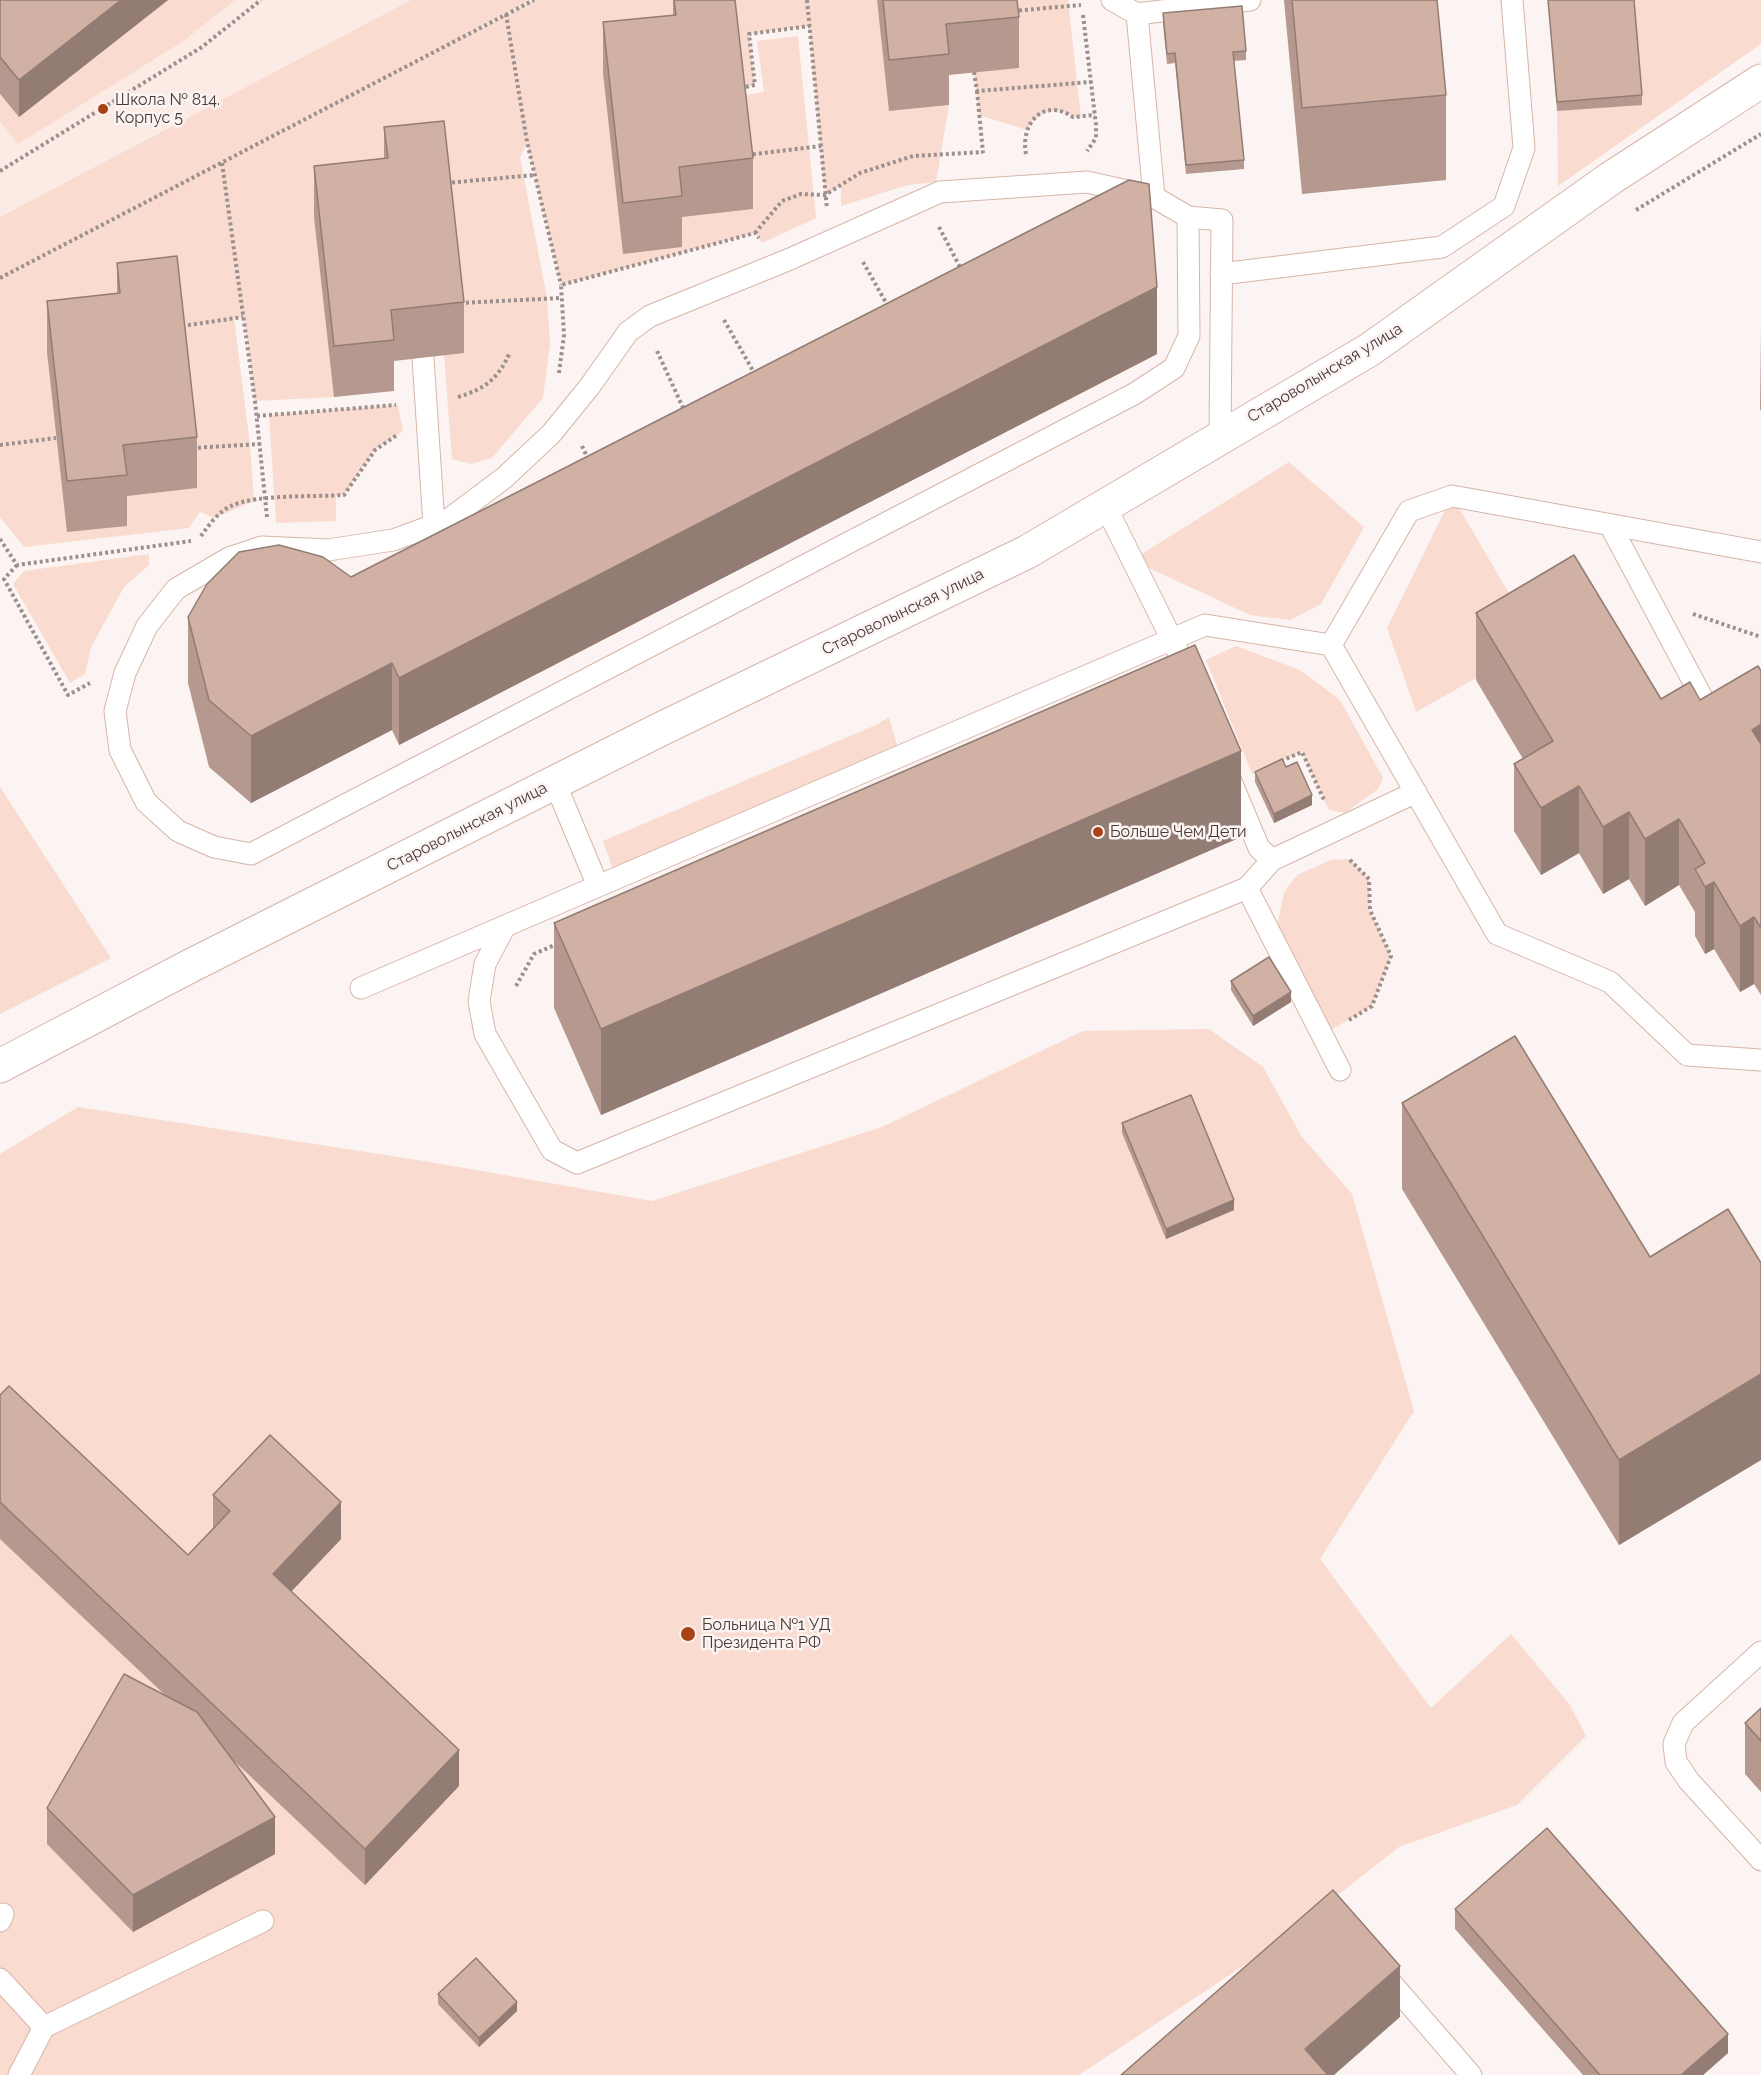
<!DOCTYPE html>
<meta charset="utf-8">
<style>
body{margin:0}
canvas{display:block;background:#fbf4f2}
</style>
<canvas width="1761" height="2075"></canvas>
<script>
const ctx = document.querySelector('canvas').getContext('2d');
ctx.lineJoin = 'round';
function paint(path, color) { ctx.fillStyle = color; ctx.fill(path, 'evenodd'); }
function strokePath(path, color, width, dash) { ctx.strokeStyle = color; ctx.lineWidth = width; ctx.lineCap = dash ? 'butt' : 'round'; ctx.setLineDash(dash || []); ctx.stroke(path); }
function drawText(font, color, halo, rows, align = 'center') {
  ctx.font = font + ' Raleway,sans-serif'; ctx.lineWidth = 5; ctx.setLineDash([]); ctx.textBaseline = 'middle'; ctx.strokeStyle = halo; ctx.fillStyle = color; for (const [text, x, y, turn = 0] of rows) {
    ctx.save(); ctx.translate(x, y); ctx.rotate((+turn || 0) * Math.PI / 180); ctx.textAlign = isNaN(turn) ? turn : align; if (halo) ctx.strokeText(text, 0, 0); ctx.fillText(text, 0, 0); ctx.restore();
  }
}
const built = new Path2D(`
 M0 0H411L0 217Z`);
const green = new Path2D(`
 M168 0H235L182 42 18 144 0 121V94L19 116Z
 M411 0H531L442 48 534 0H877L890 111 949 105 936 182 908 185 841 206V186L825 195 809 26 749 34 755 85 739 88 679 218 740 96 764 92 757 41 798 36 816 218 762 243 755 233 561 285 527 143 520 157 547 298 550 344 543 398 492 458 471 464 452 459 444 355 315 217 335 397 255 401 244 317 234 318 250 445 254 501 214 518 200 512 189 528 24 547 0 517V217ZM176 307 197 488 123 496Z
 M1012 0H1068L1081 117H1073C1055 105 1037 111 1027 130L979 115 974 72Z
 M1574 0H1761V44L1558 186 1557 111 1642 104Z
 M398 405 403 431 375 450 344 495 336 496V521L276 523 269 415Z
 M1289 462 1364 527 1321 604 1290 620 1250 615 1132 560Z
 M1452 496 1538 643 1416 712 1387 628Z
 M149 554V565L124 587 91 647 85 674 70 683 13 584 24 571Z
 M1236 646 1300 670 1340 700 1383 778 1378 789 1345 813 1329 810 1302 752 1252 774 1206 660Z
 M889 717 900 756 616 878 603 841 876 725Z
 M0 787 111 958 0 1014Z
 M1350 859 1369 879 1370 910 1391 956 1372 1006 1331 1030 1277 927 1284 892 1297 875 1331 860Z
 M1209 1029 1263 1067 1302 1137 1352 1194 1414 1411 1320 1559 1431 1708 1511 1634 1570 1705 1586 1736 1517 1805 1399 1847 1273 1946 1079 2075H0V1154L78 1107 430 1162 652 1201 882 1127 1083 1031Z`);
const path = new Path2D(`
 M807 0 827 209
 M1013 11 1081 5
 M506 14 527 142 561 285
 M1083 15 1096 125V138L1087 151
 M974 72 977 91 1091 82
 M740 88 755 85 749 34 810 26
 M977 91 983 153
 M1026 154C1020 123 1044 97 1073 117L1095 115
 M747 155 821 146
 M222 163 255 401 267 517
 M0 171 202 47 261 0
 M446 183 535 175
 M1636 210 1761 134
 M939 227 962 271
 M755 233 782 201 801 194 825 195 860 173 913 156 983 152
 M863 262 889 308
 M0 278 534 0
 M460 303 561 298
 M724 320 756 376
 M182 326 243 317
 M657 351 685 412
 M559 373 564 335 561 285 755 233 759 238
 M458 397C485 389 499 378 510 352
 M257 416 396 405
 M0 445 56 438
 M582 446 589 461
 M192 448 260 444
 M201 536C209 525 218 512 231 506 256 494 315 497 344 495L375 450 397 435
 M0 539 17 565 191 541
 M17 565 4 579 68 695 90 683
 M1693 614 1761 637
 M1281 761 1302 752 1324 800
 M516 986 534 954 557 944
 M1349 1020 1372 1006 1391 956 1370 910 1369 879 1349 859`);
const service = new Path2D(`
 M1112 0 1137 14
 M1154 197 1137 14 1250 0
 M1188 217 1189 336 1174 368 1134 394 251 854 214 847 178 831 146 802 120 750 115 711 125 673 147 626 176 589 229 558 262 547 328 550 393 540 448 520 504 478 551 434 590 386 628 332 650 316 790 259 940 192 1087 182 1154 197 1188 217 1222 220 1220 436
 M1221 274 1442 247 1504 206 1524 148 1512 0
 M423 358 434 525
 M1105 505 1177 650
 M1610 525 1715 722
 M1331 645 1497 934 1610 982 1687 1055 1761 1060
 M1230 779 1259 848 1272 860
 M555 783 598 886
 M1247 888 1340 1070
 M505 926 485 964 479 1001 485 1034 552 1150 577 1163 1247 888 1272 860 1416 792
 M361 988 1205 625 1331 645 1409 511 1452 496 1761 552
 M1761 1652 1683 1723 1674 1744 1676 1762 1689 1781 1761 1860
 M0 1921 3 1914
 M1381 1971 1471 2075
 M0 1979 44 2027
 M19 2075 44 2027 263 1921`);
const tertiary = new Path2D(`
 M0 1066 192 965 661 729 1027 552 1369 350 1611 178 1761 81`);
const wall = new Path2D(`
 M0 0H168L19 117 0 94Z
 M673 0H735L753 158V209L682 217V247L623 254 603 73V22L673 15Z
 M877 0H1017L1019 17V68L949 75V105L889 111Z
 M1284 0H1437L1446 95V180L1302 194Z
 M1548 0 1642 95V105L1557 111Z
 M1163 13 1246 51V60L1234 61 1244 160V169L1186 174 1175 63 1167 64 1163 23Z
 M384 127 464 302V353L394 361V391L334 397 314 217V166L384 158Z
 M117 263 197 437V488L127 496V526L67 532 47 352V301L117 293Z
 M1761 328V411L1760 409Z
 M1157 354 399 745 392 730 251 803 209 767 188 683V617L351 577Z
 M1476 613 1661 699 1700 700 1761 671V995L1754 984 1740 992 1714 949 1705 954 1695 936V912L1679 885 1645 906 1629 879 1603 894 1579 853 1541 875 1514 831V764L1523 759 1476 680Z
 M1286 767 1312 805 1274 823 1255 782V772Z
 M1241 837 601 1115 554 1008V923Z
 M1231 981 1291 1002 1253 1026 1231 990Z
 M1402 1103 1650 1257 1761 1263V1460L1619 1545 1402 1189Z
 M1122 1123 1234 1210 1166 1239 1122 1133Z
 M0 1395 188 1555 213 1528V1495L341 1539 291 1591 459 1786 365 1885 231 1758 275 1854 133 1932 47 1844V1808L165 1695 0 1539Z
 M1761 1708V1792L1745 1774V1723Z
 M1455 1909 1728 2053 1703 2075H1583L1455 1929Z
 M438 1994 517 2011 479 2047 438 2004Z`);
const shadedWall = new Path2D(`
 M121 0H168L19 117V80Z
 M1157 287V354L399 745V678Z
 M392 663V730L251 803V736Z
 M1761 724V791L1752 730Z
 M1241 751V837L601 1115V1029Z
 M1579 786V853L1541 875V808Z
 M1312 795V805L1274 823V814Z
 M1629 812V879L1603 894V827Z
 M1679 819V885L1645 906V839Z
 M1714 882V949L1705 954V887Z
 M1754 917V984L1740 992V926Z
 M1291 992V1002L1253 1026V1016Z
 M1234 1200V1210L1166 1239V1229Z
 M1761 1374V1460L1619 1545V1460Z
 M341 1502V1539L273 1611V1574Z
 M459 1750V1786L365 1885V1849Z
 M275 1817V1854L133 1932V1895Z
 M1400 1966V2017L1334 2075H1305V2049Z
 M517 2002V2011L479 2047V2038Z
 M1728 2034V2053L1703 2075H1681Z`);
const building = new Path2D(`
 M0 0H121L19 80 0 57Z
 M674 0H735L753 158 679 167 682 196 623 203 603 22 676 15Z
 M883 0H1017L1019 17 946 24 949 54 889 60Z
 M1292 0H1437L1446 95 1302 108Z
 M1548 0H1634L1642 95 1557 102Z
 M1242 6 1246 51 1233 52 1244 160 1186 165 1175 53 1167 54 1163 13Z
 M444 121 464 302 391 310 394 340 334 346 314 166 388 158 384 127Z
 M1129 180 1149 184 1157 287 399 678 392 663 251 736 209 700 188 617 207 584 239 552 279 545 323 557 351 577Z
 M177 256 197 437 123 445 127 475 67 481 47 301 120 293 117 263Z
 M1574 555 1661 699 1690 682 1700 700 1758 666 1761 671V724L1752 730 1761 744V928L1754 917 1740 926 1714 882 1705 887 1695 869 1705 863 1679 819 1645 839 1629 812 1603 827 1579 786 1541 808 1514 764 1553 741 1476 613Z
 M1195 645 1241 751 601 1029 554 923Z
 M1282 759 1286 767 1297 762 1312 795 1274 814 1255 772Z
 M1269 957 1291 992 1253 1016 1231 981Z
 M1515 1036 1650 1257 1728 1209 1761 1263V1374L1619 1460 1402 1103Z
 M1191 1095 1234 1200 1166 1229 1122 1123Z
 M9 1386 188 1555 230 1511 213 1495 270 1435 341 1502 273 1574 459 1750 365 1849 0 1502V1395Z
 M124 1674 197 1712 275 1817 133 1895 47 1808Z
 M1761 1708V1741L1745 1723Z
 M1547 1828 1728 2034 1681 2075H1600L1455 1909Z
 M1333 1890 1400 1966 1305 2049 1328 2075H1121Z
 M476 1958 517 2002 479 2038 438 1994Z`);
const markers = [
 [103,109,6,"#a74314"],
 [1098,832,6,"#a74314"],
 [688,1634,8,"#a74314"]
];
const poiNames = [
 ["Школа № 814.",115,100],
 ["Корпус 5",115,118],
 ["Больше Чем Дети",1110,832],
 ["Больница №1 УД",702,1625],
 ["Президента РФ",702,1643]
];
const streetNames = [
 ["Староволынская улица",1325,373,-31],
 ["Староволынская улица",903,612,-26],
 ["Староволынская улица",467,827,-27]
];
paint(built, '#fceae4');
paint(green, '#f9dbd0');
strokePath(service, '#d6b5a8', 23);
strokePath(tertiary, '#d6b5a8', 35);
strokePath(path, '#9b908d', 4, [3, 3]);
strokePath(service, '#fff', 21);
strokePath(tertiary, '#fff', 33);
paint(wall, '#b5988e');
paint(shadedWall, '#937c74');
paint(building, '#d2b1a5');
strokePath(building, '#937c74', 1.5);
for (const [x, y, r, color] of markers) { const dot = new Path2D(); dot.arc(x, y, r, 0, 2 * Math.PI); ctx.fillStyle = color; ctx.fill(dot); strokePath(dot, '#fbf4f2', 2); }
drawText('16px', '#473a35', '#fbf4f2', poiNames, 'left');
drawText('16px', '#473a35', '#fbf4f2', streetNames);
</script>
